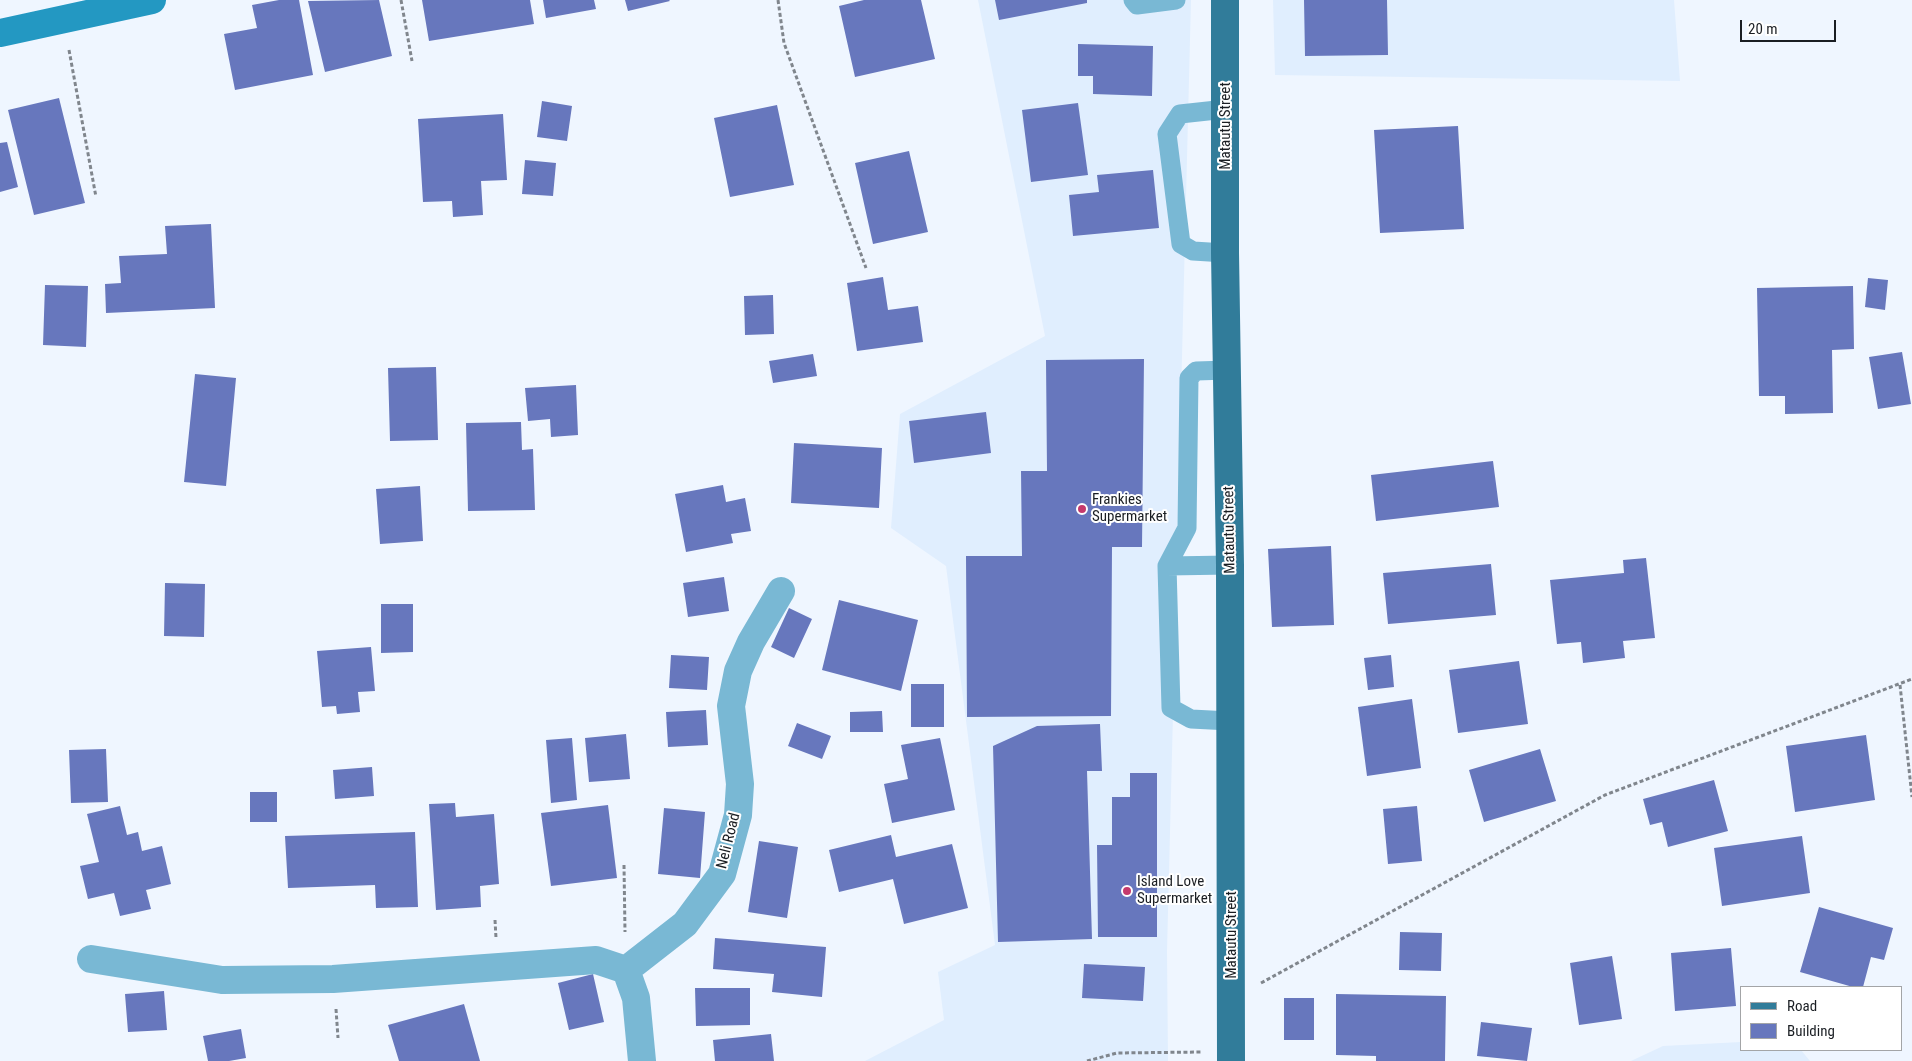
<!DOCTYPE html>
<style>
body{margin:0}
#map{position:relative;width:1912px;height:1061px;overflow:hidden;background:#eff6ff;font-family:"Roboto Condensed",sans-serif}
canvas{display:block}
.legend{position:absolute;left:1740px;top:986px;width:162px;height:65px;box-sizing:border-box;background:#fff;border:1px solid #a3a5a7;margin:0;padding:6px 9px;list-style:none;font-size:15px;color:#1a1e23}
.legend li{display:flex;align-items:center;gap:10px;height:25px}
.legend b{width:25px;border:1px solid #a3a5a7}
.scale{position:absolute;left:1740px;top:20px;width:96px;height:22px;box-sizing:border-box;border:2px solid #1a1e23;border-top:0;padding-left:6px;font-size:15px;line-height:18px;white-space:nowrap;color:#1a1e23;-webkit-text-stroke:4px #fff;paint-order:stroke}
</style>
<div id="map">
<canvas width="1912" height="1061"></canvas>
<ul class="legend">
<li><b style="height:6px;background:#317c9a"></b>Road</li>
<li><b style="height:14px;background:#6777bd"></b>Building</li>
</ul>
<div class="scale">20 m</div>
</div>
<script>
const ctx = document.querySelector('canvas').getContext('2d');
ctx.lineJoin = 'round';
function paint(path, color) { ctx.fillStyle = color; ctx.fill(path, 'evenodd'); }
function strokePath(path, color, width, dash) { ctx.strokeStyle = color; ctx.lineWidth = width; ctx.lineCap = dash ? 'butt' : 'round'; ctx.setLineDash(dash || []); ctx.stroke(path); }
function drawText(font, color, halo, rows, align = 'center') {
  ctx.font = font + ' "Roboto Condensed",sans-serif'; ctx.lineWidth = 4; ctx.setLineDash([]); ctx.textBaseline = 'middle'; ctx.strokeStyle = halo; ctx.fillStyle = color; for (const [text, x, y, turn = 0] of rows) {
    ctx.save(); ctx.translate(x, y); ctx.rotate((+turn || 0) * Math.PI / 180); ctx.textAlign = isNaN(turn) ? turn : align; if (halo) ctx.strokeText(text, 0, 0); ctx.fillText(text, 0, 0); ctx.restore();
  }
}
const built = new Path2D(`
 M978 0H1191L1167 951 1168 1061H865L944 1020 938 972 995 945 946 566 891 528 900 414 1045 336Z
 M1273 0H1674L1680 81 1275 75Z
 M1741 1042V1050H1801L1810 1061H1631L1663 1046Z`);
const building = new Path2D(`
 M279 0H299L313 75 235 90 224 34 257 28 252 5Z
 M379 0 392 56 325 72 308 1Z
 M422 0H530L534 24 429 41Z
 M543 0H594L596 9 546 18Z
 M625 0H669L670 1 628 11Z
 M864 0H921L935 59 855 77 839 6Z
 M995 0H1087V3L999 20Z
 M1304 0H1387L1388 55 1305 56Z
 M1078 44 1153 46 1152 96 1093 94V76H1078Z
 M59 98 85 203 34 215 8 110Z
 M542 101 572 106 567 141 537 137Z
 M1078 103 1088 175 1031 182 1022 110Z
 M777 105 794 185 730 197 714 118Z
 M503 114 507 180 481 181 483 215 453 217 452 201 423 202 418 119Z
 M1458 126 1464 229 1380 233 1374 130Z
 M7 142 18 187 0 192V143Z
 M909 151 928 232 873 244 855 163Z
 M525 160 556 163 553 196 522 194Z
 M1153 170 1159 228 1073 236 1069 195 1099 192 1097 175Z
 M211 224 215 308 106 313 105 284 121 283 119 256 167 254 165 226Z
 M883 277 888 310 918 306 923 342 857 351 847 283Z
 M1868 278 1888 280 1885 310 1865 307Z
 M45 285 88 286 86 347 43 345Z
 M1853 286 1854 349 1832 350 1833 413 1785 414V396H1759L1757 288Z
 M773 295 774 334 745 335 744 296Z
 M1902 352 1911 404 1878 409 1869 357Z
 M813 354 817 376 773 383 769 361Z
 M1144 359 1142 547H1112L1111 716 967 717 966 556H1022L1021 471H1047L1046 360Z
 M436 367 438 440 390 441 388 368Z
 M195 374 236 378 226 486 184 482Z
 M576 385 578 435 551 437 550 419 528 421 525 388Z
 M986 412 991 453 914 463 909 421Z
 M521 422 522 450 533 449 535 510 468 511 466 423Z
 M794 443 882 448 879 508 791 503Z
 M1493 461 1499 507 1376 521 1371 475Z
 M723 485 726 502 745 498 751 531 731 534 733 543 686 552 675 494Z
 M420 486 423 541 380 544 376 489Z
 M1331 546 1334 625 1272 627 1268 549Z
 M1646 558 1655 638 1623 641 1625 658 1583 663 1581 642 1557 644 1550 580 1624 573 1623 560Z
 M1491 564 1496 615 1388 624 1383 573Z
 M724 577 729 611 688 617 683 583Z
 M165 583 205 584 204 637 164 636Z
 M839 600 918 620 901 691 822 670Z
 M381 604H413V652L381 653Z
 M789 608 812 619 794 658 771 647Z
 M371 647 375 691 358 692 360 712 337 714 336 706 322 707 317 651Z
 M671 655 709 657 707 690 669 688Z
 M1391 655 1394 687 1368 690 1364 658Z
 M1519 661 1528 724 1458 733 1449 670Z
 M911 684H944V727H911Z
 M1412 699 1421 768 1367 776 1358 707Z
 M706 710 708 745 668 747 666 712Z
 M882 711 883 732H850V712Z
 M797 723 831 736 822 759 788 746Z
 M1100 724 1102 771H1087L1092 939 998 942 993 746 1037 726Z
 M626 734 630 779 589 782 585 738Z
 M1866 735 1875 800 1795 812 1786 746Z
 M572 738 577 800 551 803 546 740Z
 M940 738 955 810 892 823 884 784 908 779 901 745Z
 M106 749 108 802 71 803 69 750Z
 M1540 749 1556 801 1484 822 1469 770Z
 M372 767 374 796 335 799 333 770Z
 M1130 773H1157V937H1098L1097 845H1112V797H1130Z
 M1714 780 1728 831 1668 847 1662 822 1650 825 1643 799Z
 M250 792H277V822H250Z
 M455 803 456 817 494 814 499 884 480 886 481 907 436 910 429 804Z
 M608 805 617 878 551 886 541 813Z
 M120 806 127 835 138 832 142 851 162 846 171 884 146 890 151 909 120 916 114 893 88 899 80 866 99 862 87 814Z
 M1417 806 1422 861 1388 864 1383 809Z
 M664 808 705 812 700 878 658 874Z
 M415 832 418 907 376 908 375 885 288 888 285 836Z
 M891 835 896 857 952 844 968 908 904 924 893 879 839 892 829 850Z
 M1802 836 1810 893 1722 906 1714 848Z
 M759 841 798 847 787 918 748 912Z
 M1819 907 1893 928 1884 960 1871 957 1863 987H1853L1800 972Z
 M1400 932 1442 933 1441 971 1399 970Z
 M715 938 826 947 822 997 772 992 774 974 713 969Z
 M1731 948 1736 1006 1675 1011 1671 953Z
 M1612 956 1622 1019 1579 1025 1570 963Z
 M1084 964 1145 967 1143 1001 1082 998Z
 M593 974 604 1022 569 1030 558 983Z
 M695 988H750V1025L696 1026Z
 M164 991 167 1030 128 1032 125 994Z
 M1336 994 1446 996 1445 1061H1376V1056L1336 1055Z
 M1284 998H1314V1040H1284Z
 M464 1004 480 1061H399L388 1025Z
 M1481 1022 1532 1028 1527 1061 1477 1056Z
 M241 1029 246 1058 229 1061H208L203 1036Z
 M771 1034 774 1061H715L713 1040Z`);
const path = new Path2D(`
 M401 0 412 61
 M778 0 784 43 866 268
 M69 50 96 197
 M1900 685 1912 797
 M624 865 625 932
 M495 920 496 938
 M1261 983 1605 795 1912 679
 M336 1009 338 1038
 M1087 1061 1117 1053 1201 1052`);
const service = new Path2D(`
 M1133 0 1137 5 1176 0
 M1225 253 1193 251 1181 244 1167 134 1180 114 1226 109
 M1228 370 1196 371 1189 378 1187 528 1167 566 1171 708 1191 719 1230 721
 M1167 566 1230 565`);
const minor = new Path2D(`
 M91 959 222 980 333 979 596 960 626 970
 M626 970 685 924 722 874 738 815 740 784 731 706 738 671 751 642 781 591
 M626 970 636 998 642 1061`);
const secondary = new Path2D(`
 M0 33 152 0`);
const primary = new Path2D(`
 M1225 0V253L1230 565 1231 1061`);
const markers = [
 [1082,509,5,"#c5396c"],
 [1127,891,5,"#c5396c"]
];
const streetNames = [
 ["Matautu Street",1226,126,-90],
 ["Matautu Street",1230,530,-91],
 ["Neli Road",729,841,-76],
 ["Matautu Street",1232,935,-90]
];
const poiNames = [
 ["Frankies",1092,500],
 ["Supermarket",1092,517],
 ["Island Love",1137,882],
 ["Supermarket",1137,899]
];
paint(built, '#e0eefe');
paint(building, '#6777bd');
strokePath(path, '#80868d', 3, [4, 2.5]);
strokePath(service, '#79b8d4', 19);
strokePath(minor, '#79b8d4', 28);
strokePath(secondary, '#2398c2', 28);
strokePath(primary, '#317c9a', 28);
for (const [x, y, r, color] of markers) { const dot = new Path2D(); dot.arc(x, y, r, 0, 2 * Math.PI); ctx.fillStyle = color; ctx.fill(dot); strokePath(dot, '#fff', 2); }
drawText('15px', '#1a1e23', '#fff', streetNames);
drawText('15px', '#1a1e23', '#fff', poiNames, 'left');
</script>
